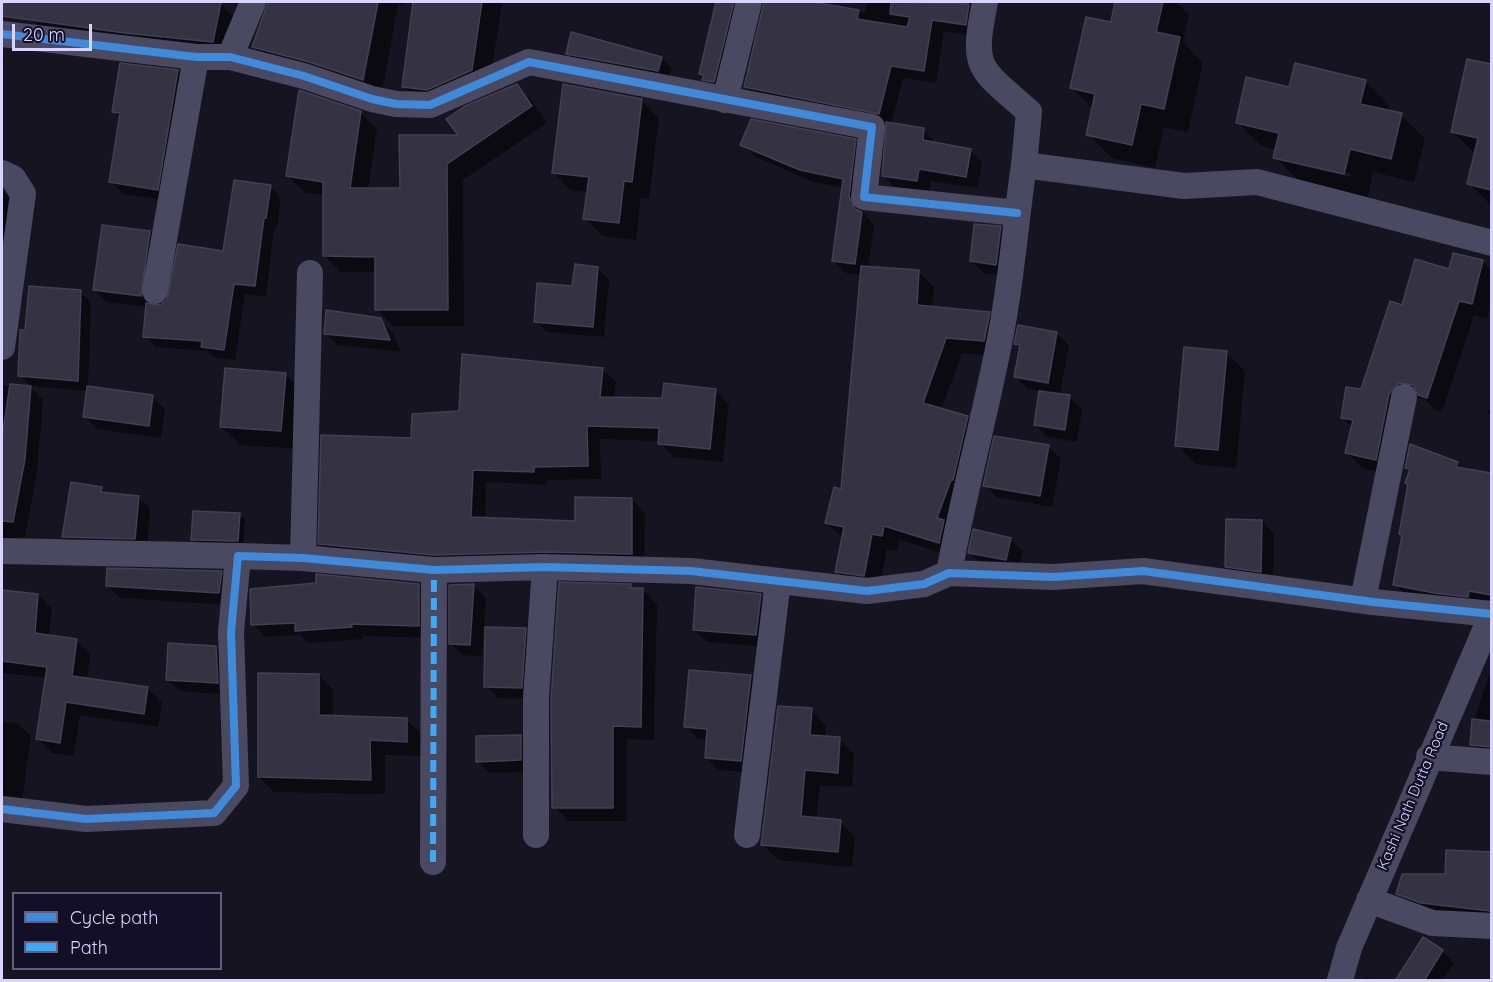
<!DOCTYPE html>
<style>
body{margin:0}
#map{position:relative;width:1493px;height:982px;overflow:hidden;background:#161421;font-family:Quicksand,sans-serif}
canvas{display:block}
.frame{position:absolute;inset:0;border:3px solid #d9d4ff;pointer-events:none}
.legend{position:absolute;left:12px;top:892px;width:210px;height:78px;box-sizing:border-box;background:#130f26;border:2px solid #625e7d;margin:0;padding:8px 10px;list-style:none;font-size:18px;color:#d9d4ff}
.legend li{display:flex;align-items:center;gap:12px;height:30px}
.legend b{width:30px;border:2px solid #625e7d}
.scale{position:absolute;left:12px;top:24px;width:80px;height:27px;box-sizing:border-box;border:3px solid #d9d4ff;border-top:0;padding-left:8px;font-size:18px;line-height:21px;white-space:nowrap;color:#d9d4ff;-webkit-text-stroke:4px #130f26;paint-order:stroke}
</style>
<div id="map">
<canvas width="1493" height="982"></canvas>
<div class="frame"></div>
<ul class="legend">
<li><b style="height:8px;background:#408adc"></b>Cycle path</li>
<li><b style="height:8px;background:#3fa9f5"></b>Path</li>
</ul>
<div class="scale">20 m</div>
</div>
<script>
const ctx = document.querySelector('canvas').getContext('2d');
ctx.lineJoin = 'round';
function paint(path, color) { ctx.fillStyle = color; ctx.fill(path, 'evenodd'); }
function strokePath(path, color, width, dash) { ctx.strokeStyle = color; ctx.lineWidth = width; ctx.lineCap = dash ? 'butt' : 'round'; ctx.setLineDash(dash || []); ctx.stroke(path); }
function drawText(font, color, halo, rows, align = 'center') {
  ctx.font = font + ' Quicksand,sans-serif'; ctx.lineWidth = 4.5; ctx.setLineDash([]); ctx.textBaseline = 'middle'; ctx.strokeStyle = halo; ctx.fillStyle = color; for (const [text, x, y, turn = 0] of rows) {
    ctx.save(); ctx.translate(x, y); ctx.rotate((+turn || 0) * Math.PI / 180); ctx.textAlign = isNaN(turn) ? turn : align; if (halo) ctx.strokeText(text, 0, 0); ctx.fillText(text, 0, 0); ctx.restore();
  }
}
const shadow = new Path2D(`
 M34 2H213L220 3 237 21 230 59 49 36 31 19Z
 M269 2 286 4 287 2H406L405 5H398L381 97 272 65 254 47Z
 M415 2H502L489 88 421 104 404 87Z
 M717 2H756L716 91 701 74Z
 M764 2H818L817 4 865 13 868 2H991L977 37 944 31 936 83 903 78 891 125 924 129 936 144 970 150 982 162 978 188 931 181 929 193 895 188 883 175 887 125 757 99 745 87Z
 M1117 2H1176L1189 14 1183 42 1203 63 1188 132 1164 127 1155 168 1112 158 1088 134 1093 109 1072 88 1112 24Z
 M568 53 661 58 671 68 668 81 578 63Z
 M1468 61 1492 66V206L1469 184 1476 155 1452 131Z
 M121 65 178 71 190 84 170 201 123 194 110 181 121 118 113 111Z
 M1365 81 1389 105 1388 112 1401 115 1425 139 1414 182 1373 172 1368 197 1299 181 1275 157 1277 150 1261 146 1237 122 1290 89ZM1301 163 1352 174 1351 177 1301 166Z
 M516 85 533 102 547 123 463 180 464 326H393L377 309V272H341L324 255 325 195 304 192 288 176 361 113 377 129 368 190H401Z
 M641 100 659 118 649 199 641 198 636 240 603 236 585 218 588 192 571 190 554 173Z
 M855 141 867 153 861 209 874 226 868 268 918 271 934 287 932 308 989 313 1004 329 999 356 962 353 941 410 967 418 983 433 955 557 900 540 897 551 887 549 879 590 852 587 837 572 842 538 826 522 843 490 861 275 846 273 833 261 843 188 813 182 754 156 742 144Z
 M270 187 281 198 277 229 274 228 266 297 245 294 235 360 213 357 207 351 156 347 145 336 147 307 107 302 95 290 150 232 162 245 153 306 160 307 224 253Z
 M2 191 15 204 2 296Z
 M1000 228 1013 240 1008 276 984 273 972 261Z
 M1482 261 1492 271V300L1487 319 1474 315 1442 412 1435 410 1425 399 1414 398 1391 475 1362 468 1346 452 1353 428 1342 418 1362 391 1403 307 1450 271Z
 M597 268 609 280 604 337 547 332 536 321Z
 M80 292 91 302 88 387 152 397 165 409 161 438 97 429 85 417 88 391 30 386 20 375 27 331Z
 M380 320 393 333 401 352 337 345 325 333Z
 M1057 333 1069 346 1060 395 1069 397 1082 409 1077 442 1048 437 1035 425 1041 391 1028 389 1016 377 1021 349 1016 344Z
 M1227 353 1245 371 1236 468 1195 464 1177 445Z
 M603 369 616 382 614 399 663 400 715 390 729 404 723 462 673 457 659 441 600 439 601 479 547 480V485L486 482 485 519 576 523 632 499 645 513 644 567 333 557 320 544 413 440 460 413Z
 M285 374 304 393 299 449 240 445 221 426Z
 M2 385 30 387 43 400 37 472 23 548 2 549Z
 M1492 403V416L1488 413Z
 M1048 446 1061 459 1052 507 997 497 984 485Z
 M1457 463 1464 470 1492 475V608L1411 601 1395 584 1411 472 1407 467Z
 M101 488 106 494 138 497 150 509 147 550 76 549 64 537Z
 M239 515 245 520 243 546 199 545 193 539Z
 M1262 521 1274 534 1273 583 1239 579 1226 566Z
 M1010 539 1023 551 1018 572 982 565 970 553Z
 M221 572 233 584 231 605 120 598 108 586Z
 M418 585 431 598V638L363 636V639L309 643 301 635 265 637 253 624Z
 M473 585 486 598 482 657 463 655 450 643Z
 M631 586 634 589 643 590 657 604 654 740 627 739V821H568L554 807Z
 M2 592 38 595 52 609 49 636 76 640 90 654 87 680 148 689 162 703 158 727 80 715 74 756 52 753 38 739 47 678 2 673Z
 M761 596 773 608 768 647 707 642 694 630Z
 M525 630 537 642 533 699 498 698 486 686Z
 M216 647 228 660 229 695 180 691 167 679Z
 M1490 673H1492V757L1483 756 1472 745 1474 720Z
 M319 675 333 690V717L407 720 422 735 421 756 385 755V794L274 792 259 777Z
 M751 677 763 689 753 773 719 770 706 758 708 739H698L686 726Z
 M811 710 826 725 825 738 839 739 854 754 852 787 820 785 816 819 840 822 855 837 852 867 778 860 763 845Z
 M2 722 19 724 31 736 21 807 2 809Z
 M520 736 533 749V772L490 773 477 761Z
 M1448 851 1492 853V920L1433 914 1409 905 1398 894 1446 875Z
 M1442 951 1454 963 1443 980H1397Z
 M1365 977 1378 980H1364Z`);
const building = new Path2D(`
 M2 2H221L213 42 125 33 2 16Z
 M268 2H378L363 80 309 62 252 47Z
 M413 2H482L472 70 427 90 402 87Z
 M716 2H734L714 82 702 80 704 75 699 74Z
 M764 2H812L859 10 857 19 907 27 910 17 890 14 891 2 969 4 966 25 932 20 924 71 891 66 879 114 744 87Z
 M1115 2H1163L1156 32 1180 37 1164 109 1141 104 1132 145 1086 135 1095 94 1070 88 1086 17 1111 22Z
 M571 32 662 57 658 71 566 54Z
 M1467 59 1491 64V190L1467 184 1478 138 1451 132Z
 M120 63 178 70 158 190 109 182 120 113 112 112Z
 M1295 63 1366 80 1360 104 1402 113 1391 159 1350 149 1344 174 1273 158 1279 133 1236 123 1246 77 1289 87Z
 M517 84 532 106 447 164 448 310H375V257L323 256V182L286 176 299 90 361 111 350 188H400L399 135H458L446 119 465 106Z
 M563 84 642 99 632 182 624 181 619 223 583 219 589 177 552 173Z
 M751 119 856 139 849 196 855 209 862 212 855 264 832 261 843 179 800 170 740 145Z
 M886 122 924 128 923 140 971 149 966 177 919 169 917 181 882 176Z
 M234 180 271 185 266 218H264L255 286 234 284 224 350 201 347 202 341 143 337 146 303 160 305 167 300 178 244 223 251Z
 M974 224 1001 226 996 265 970 261Z
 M102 225 150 231 141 296 93 290Z
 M1453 253 1483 260 1472 304 1459 301 1427 398 1418 395 1413 385 1399 383 1389 394 1376 460 1345 453 1353 420 1341 418 1346 387 1361 389 1390 301 1402 305 1415 259 1449 269Z
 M575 264 598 267 593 327 534 322 537 283 572 286Z
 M861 266 919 270 917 305 990 312 984 341 946 338 923 403 968 416 953 480H951L937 518 944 520 939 543 884 526 882 536 872 534 864 576 835 572 844 527 825 523 834 487 841 489Z
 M29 286 81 290 78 381 18 376 20 330H25Z
 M326 310 381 318 390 340 324 334Z
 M1018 325 1057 332 1048 383 1014 377 1020 345 1014 344Z
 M1184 347 1227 351 1218 450 1175 446Z
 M462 354 603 368 600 397 662 398 664 383 716 389 710 449 658 444 659 428 587 426 588 466 534 467V472L473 470 471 517 575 521V497L632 498V554L545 552 434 555 318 544 321 435 411 438 412 414 459 411Z
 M225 368 286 373 281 431 220 427Z
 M10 384 31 386 25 459 13 522 2 521V438Z
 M87 386 153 395 149 426 83 417Z
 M1039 391 1070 395 1065 430 1034 425Z
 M994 436 1049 445 1040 496 983 486Z
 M1410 444 1458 462 1456 467 1491 473V595L1469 591 1468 597 1434 593 1393 585 1402 535 1399 534 1408 484 1405 483 1410 469 1405 468Z
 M71 482 102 487 101 492 139 496 135 539 62 537Z
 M193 511 240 513 238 541 191 540Z
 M1226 519 1262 520 1261 572 1225 567Z
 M973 529 1011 538 1006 560 968 553Z
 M107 568 222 571 219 593 106 586Z
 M316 574 419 584V626L351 624 352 627 295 631V623L251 625 250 589 316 583Z
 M559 582 631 584V588H643L641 727 613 726V808H552L551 699Z
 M474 584 470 645 449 644V585Z
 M696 587 761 594 756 635 693 630Z
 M2 590 38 594 35 633 77 639 72 676 148 687 144 714 66 702 60 743 36 739 47 667 2 661Z
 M485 627 526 628 522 688 484 687Z
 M168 643 216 646 218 683 166 680Z
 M689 670 751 675 741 761 705 758 707 729 684 727Z
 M258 673 319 674V715L407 718V742L370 740 371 780 258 777Z
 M778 706 812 708 810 735 840 737 838 773 805 770 801 816 841 820 838 852 761 845Z
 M1472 719 1491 721V747L1470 745Z
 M521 735V760L476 762V736Z
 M1446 850 1491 852V911L1421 903 1396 894 1402 874H1445Z
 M1423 937 1443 950 1424 981H1395Z`);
const minor = new Path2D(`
 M985 2C971 71 979 67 1029 112L1024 165
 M2 34 196 57H230L304 76 372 99 396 104 430 105 529 62 872 127 864 197 1017 213
 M230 57 253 2
 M725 100 749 2
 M2 173 13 178 23 194 2 347
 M155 291 196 57
 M2 551 238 556
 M303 558 310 273
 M949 573C964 490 987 410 1002 328 1012 274 1016 219 1024 165L1184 186 1257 182 1492 243
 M1363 600 1404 397
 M1429 757 1492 762
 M2 809 86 819 214 813 236 786 231 632 238 556 303 558 434 570 545 567 691 571 867 591 924 584 949 573 1053 577 1143 571 1373 602 1492 614
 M536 835V698L545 567
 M747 835 778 581
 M433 862 434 570
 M1369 900 1432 923 1492 926
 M1340 980 1349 948 1492 614`);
const quiet = new Path2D(`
 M433 862 434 570`);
const cycleway = new Path2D(`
 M2 34 196 57H230L304 76 372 99 396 104 430 105 529 62 872 127 864 197 1017 213
 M2 809 86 819 214 813 236 786 231 632 238 556 303 558 434 570 545 567 691 571 867 591 924 584 949 573 1053 577 1143 571 1373 602 1492 614`);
const streetNames = [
 ["Kashi Nath Dutta Road",1413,796,-67]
];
paint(shadow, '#0007');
paint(building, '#343243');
strokePath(building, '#433f54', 1.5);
strokePath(minor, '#4a4962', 26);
strokePath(quiet, '#3fa9f5', 6, [12, 6]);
strokePath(cycleway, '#408adc', 8);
drawText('15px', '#d9d4ff', '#130f26', streetNames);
</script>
